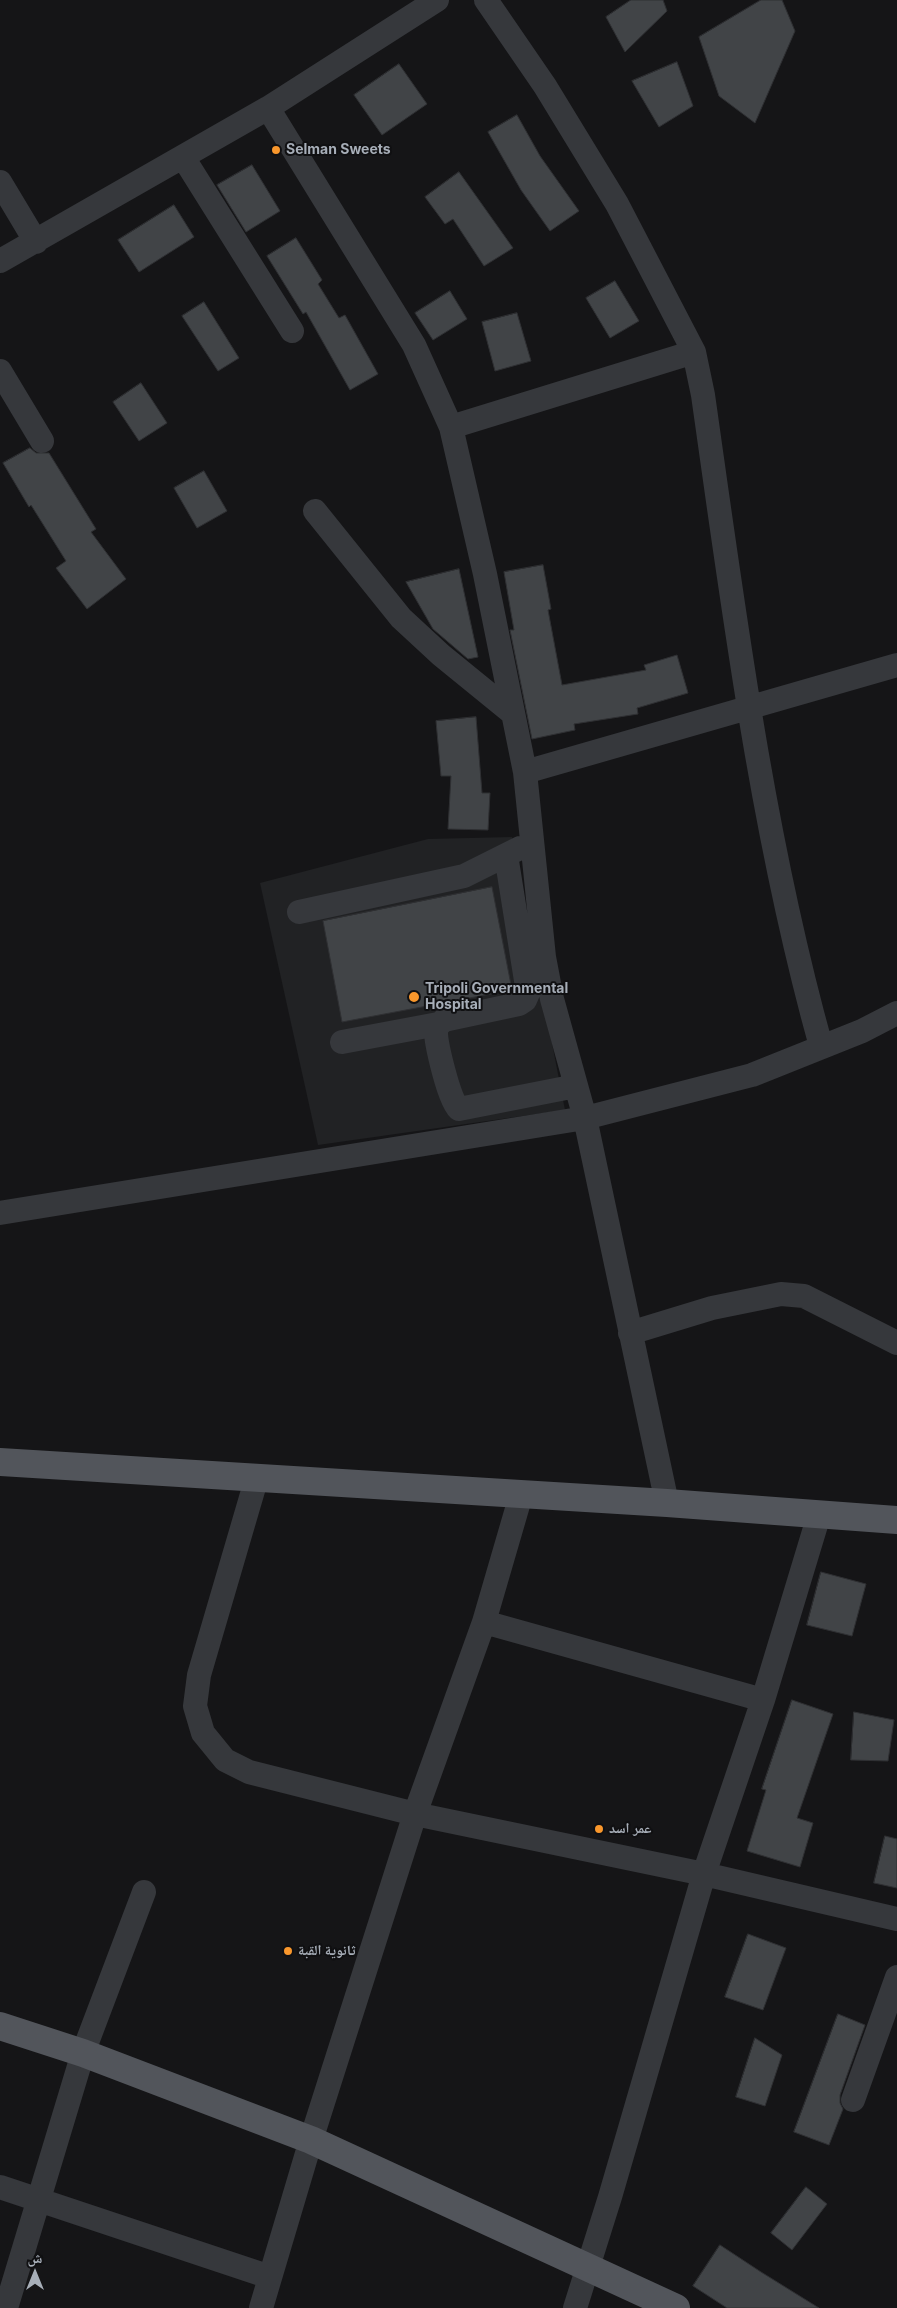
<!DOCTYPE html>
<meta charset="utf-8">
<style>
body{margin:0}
#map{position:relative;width:897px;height:2308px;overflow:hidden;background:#151517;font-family:Inter,"Noto Naskh Arabic",sans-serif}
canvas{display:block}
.north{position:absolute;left:10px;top:2248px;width:50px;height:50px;-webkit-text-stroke:4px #101012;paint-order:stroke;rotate:0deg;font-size:14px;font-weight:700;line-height:20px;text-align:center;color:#a7aeb8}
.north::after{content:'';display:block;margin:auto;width:18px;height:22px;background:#a7aeb8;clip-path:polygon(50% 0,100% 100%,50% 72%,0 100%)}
</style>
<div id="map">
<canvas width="897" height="2308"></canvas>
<div class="north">ش</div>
</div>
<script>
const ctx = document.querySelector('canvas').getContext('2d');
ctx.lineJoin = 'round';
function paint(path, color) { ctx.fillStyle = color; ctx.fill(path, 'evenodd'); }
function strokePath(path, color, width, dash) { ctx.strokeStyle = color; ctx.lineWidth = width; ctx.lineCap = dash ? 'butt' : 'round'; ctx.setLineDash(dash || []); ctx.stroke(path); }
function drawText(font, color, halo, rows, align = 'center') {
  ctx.font = font + ' Inter,"Noto Naskh Arabic",sans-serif'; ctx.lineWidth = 4; ctx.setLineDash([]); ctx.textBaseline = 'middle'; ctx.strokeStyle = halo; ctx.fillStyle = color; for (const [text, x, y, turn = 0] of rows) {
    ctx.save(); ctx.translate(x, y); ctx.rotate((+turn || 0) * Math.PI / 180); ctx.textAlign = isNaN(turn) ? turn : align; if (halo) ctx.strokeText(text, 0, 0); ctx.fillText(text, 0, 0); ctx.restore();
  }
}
const built = new Path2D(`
 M512 837 565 1110 318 1145 260 883 428 839Z`);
const building = new Path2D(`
 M631 0H663L667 11 625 52 606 17Z
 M761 0H782L795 31 755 123 719 96 699 37Z
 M677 62 693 106 659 127 632 81Z
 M399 64 427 104 382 135 354 95Z
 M517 115 540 156 579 211 550 231 521 190 488 132Z
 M252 165 280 211 246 232 217 185Z
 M459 172 513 248 484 266 453 219 445 224 425 197Z
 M174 205 194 237 139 272 118 240Z
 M296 238 322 280 318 284 339 318 345 315 378 374 350 390 306 312 303 314 267 256Z
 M615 281 639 321 610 338 586 298Z
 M450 291 467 319 433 340 415 313Z
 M204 302 239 358 218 371 182 316Z
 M517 313 531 361 495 371 482 322Z
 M141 383 167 423 139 441 113 402Z
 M30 448 36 453H49L96 529 91 532 126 579 87 609 56 568 66 561 31 505 29 507 3 463Z
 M204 471 227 511 197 528 174 488Z
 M543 565 551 609 548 610 562 685 646 670 644 665 677 655 688 693 637 708 638 714 574 724 575 730 532 739 510 630H514L504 572Z
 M459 569 478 657 468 659 433 629 406 582Z
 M476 717 482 793H490L488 830 448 829 451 776H441L436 721Z
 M492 887 512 990 342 1022 323 921Z
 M821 1572 866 1584 852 1636 807 1625Z
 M792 1700 833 1714 797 1818 813 1823 800 1867 747 1851 766 1790 762 1789Z
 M854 1712 894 1720 888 1761 851 1760Z
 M885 1836 897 1839V1888L874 1883Z
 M748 1934 786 1948 763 2010 725 1997Z
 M838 2014 865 2025 840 2095V2103L843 2109 829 2145 794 2132Z
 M755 2038 782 2055 765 2106 736 2097Z
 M806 2187 827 2204 792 2250 771 2233Z
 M720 2245 761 2272 819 2308H727L693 2286Z`);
const minor = new Path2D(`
 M486 0 545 86 617 204 694 352 703 395C734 613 762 834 821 1046
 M268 108 414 345 451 427 485 574 525 772 544 957 552 999 585 1118 667 1503
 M183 157 292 331
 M0 182 36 242
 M0 261 268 108 437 0
 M0 371 42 441
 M451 427 694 352
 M315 511 401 618 441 655 511 712
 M525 772 897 665
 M506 855 528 993 525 1000 519 1004 444 1020C441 1023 437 1025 436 1029 435 1041 450 1104 459 1109L576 1086
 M299 912 464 876 520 848
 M342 1042 438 1024
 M0 1213 585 1118 752 1075 862 1031 897 1013
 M630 1333 712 1308 781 1294 804 1296 897 1343
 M257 1477 199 1675 195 1706 203 1733 225 1760 249 1772 415 1814 704 1874 897 1919
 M484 1622 763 1700
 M853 2100 897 1977
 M0 2187 270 2277
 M6 2308 83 2053 144 1892
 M261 2308 311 2140 415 1814 484 1622 521 1495
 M575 2308 610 2197 704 1874 763 1700 819 1515`);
const major = new Path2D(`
 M0 1462 667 1503 897 1520
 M0 2026 83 2053 311 2140 676 2308`);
const markers = [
 [276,150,5,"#f9972c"],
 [414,997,6,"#f9972c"],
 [599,1829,5,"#f9972c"],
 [288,1951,5,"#f9972c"]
];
const poiNames = [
 ["Selman Sweets",286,150],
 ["Tripoli Governmental",425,989],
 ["Hospital",425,1005],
 ["عمر اسد",609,1829],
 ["ثانوية القبة",298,1951]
];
paint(built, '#212224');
paint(building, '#414447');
strokePath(building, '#2f3033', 1);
strokePath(minor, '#36383c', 24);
strokePath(major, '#52555b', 28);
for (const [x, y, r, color] of markers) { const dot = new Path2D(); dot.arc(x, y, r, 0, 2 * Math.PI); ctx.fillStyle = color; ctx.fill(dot); strokePath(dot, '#101012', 2); }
drawText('bold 14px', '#a7aeb8', '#101012', poiNames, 'left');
</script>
